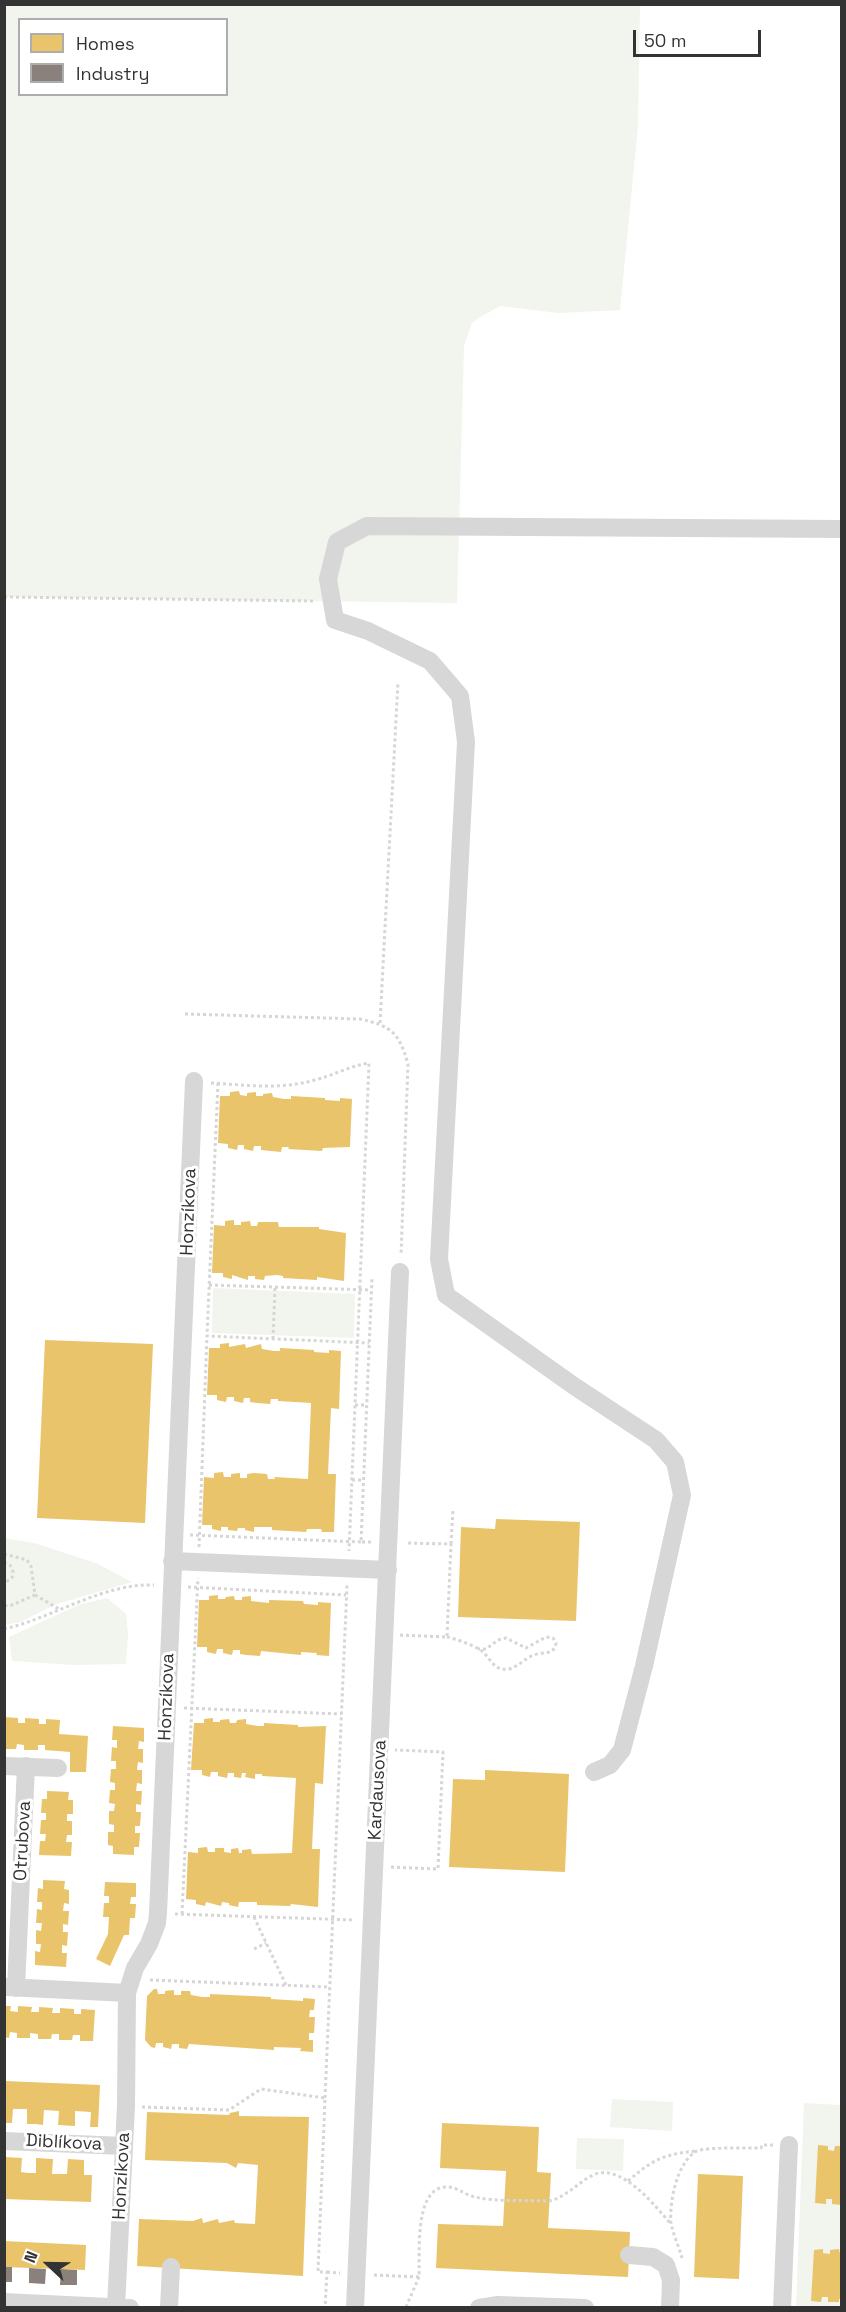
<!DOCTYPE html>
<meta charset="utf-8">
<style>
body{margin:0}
#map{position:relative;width:846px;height:2312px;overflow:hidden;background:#fff;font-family:"Space Grotesk",sans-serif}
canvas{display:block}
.frame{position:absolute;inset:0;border:6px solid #333;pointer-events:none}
.legend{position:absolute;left:18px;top:18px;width:210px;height:78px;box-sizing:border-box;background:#fff;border:2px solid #adadad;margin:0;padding:8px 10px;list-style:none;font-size:18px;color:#333}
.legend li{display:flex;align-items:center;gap:12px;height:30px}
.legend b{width:30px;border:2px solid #adadad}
.north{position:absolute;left:18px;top:2234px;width:60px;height:60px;-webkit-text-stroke:4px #fff;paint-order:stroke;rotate:292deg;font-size:16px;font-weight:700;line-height:24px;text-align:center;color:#333}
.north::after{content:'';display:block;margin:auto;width:21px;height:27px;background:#333;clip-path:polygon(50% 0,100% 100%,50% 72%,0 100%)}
.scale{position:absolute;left:633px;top:30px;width:128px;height:27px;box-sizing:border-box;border:3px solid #333;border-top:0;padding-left:8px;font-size:18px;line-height:21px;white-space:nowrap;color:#333;-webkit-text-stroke:4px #fff;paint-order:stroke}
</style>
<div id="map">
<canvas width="846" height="2312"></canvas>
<div class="frame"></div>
<ul class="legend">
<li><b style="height:16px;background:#e9c46a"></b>Homes</li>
<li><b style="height:16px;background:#8a817c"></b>Industry</li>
</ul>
<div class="north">N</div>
<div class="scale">50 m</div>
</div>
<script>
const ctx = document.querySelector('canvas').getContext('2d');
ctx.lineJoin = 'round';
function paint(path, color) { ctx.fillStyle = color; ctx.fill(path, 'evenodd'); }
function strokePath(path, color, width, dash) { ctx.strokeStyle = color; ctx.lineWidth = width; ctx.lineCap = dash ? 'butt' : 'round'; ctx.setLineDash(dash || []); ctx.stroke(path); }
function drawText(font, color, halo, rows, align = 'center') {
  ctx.font = font + ' "Space Grotesk",sans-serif'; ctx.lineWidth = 6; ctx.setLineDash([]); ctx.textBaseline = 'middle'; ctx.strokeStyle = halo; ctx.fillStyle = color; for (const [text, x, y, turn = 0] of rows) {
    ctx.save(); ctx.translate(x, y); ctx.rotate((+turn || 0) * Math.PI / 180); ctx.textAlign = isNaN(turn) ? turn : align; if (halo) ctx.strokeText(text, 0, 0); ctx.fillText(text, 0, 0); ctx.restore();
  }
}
const green = new Path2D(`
 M5 5H640L638 126 620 310 559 313 500 306 480 317 472 323 464 346 457 603 5 597ZM20 20H226V94H20Z
 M213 1288 355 1294 354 1338 212 1333Z
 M4 1538 34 1543 96 1563 132 1582 57 1604 20 1622 5 1625Z
 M107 1598 126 1614 128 1634 126 1664 74 1665 12 1661 9 1637 78 1605Z
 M612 2099 673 2102 672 2131 610 2127Z
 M804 2103 841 2105V2307L796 2308Z
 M577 2138 624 2139 623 2171 576 2169Z`);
const homes = new Path2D(`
 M239 1091 240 1095 247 1096V1093L256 1092V1096H263V1094L272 1093 273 1097 284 1099H291V1096L325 1098V1100L340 1101V1098L352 1099 350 1147 323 1148 322 1151 288 1149 289 1147H282L281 1152 261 1150V1146H254L253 1151 244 1149V1145H238L237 1150 228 1148V1144L218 1143 220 1096H230V1092Z
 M234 1220V1225H241V1222L250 1221 251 1226H257L258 1222H278L279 1227H319V1229L346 1233 344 1281 317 1277V1280L283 1278V1276L277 1275 265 1276 264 1280 255 1279V1276H248V1280L232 1275V1279L223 1277V1273H212L214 1225 225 1226V1221Z
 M45 1340 153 1344 145 1523 37 1518Z
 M229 1343V1347L245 1344 246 1348 261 1344 262 1349 274 1351H280V1348L314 1350V1352L329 1353V1350L341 1351 339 1409 331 1408 328 1474H336L334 1532H322L321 1529H307L306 1532 272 1530V1527H254V1532L245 1530V1528H238L237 1531 228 1530V1527H221V1531L212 1529V1525H202L204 1477 214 1478V1473L223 1472 224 1477H231V1474L240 1473V1478H247V1474L254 1473 267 1474 268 1479H275L274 1477 308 1479 311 1403 278 1401V1399H271L270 1404 257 1403 250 1402V1398H244L243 1403 234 1401V1397H227L226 1402 217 1400V1395H207L209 1348H220V1344Z
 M496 1519 580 1522 576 1621 458 1617 461 1527 495 1529Z
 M218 1595V1599H225L226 1597 234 1596 235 1600H242V1597L251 1596V1601L269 1603V1600L303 1601 304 1604 318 1605V1602L331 1603 329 1656 316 1655 317 1653 301 1652V1655L261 1651 260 1656 246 1655 240 1654V1650H233L232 1655 223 1653V1649H217L216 1654 207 1652V1647H197L199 1600H209V1596Z
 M4 1717 18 1718V1723H25V1718L39 1719V1724H46V1719L60 1720 59 1734 88 1736 86 1772H70V1752L45 1750V1745H38V1750H24V1745L17 1744 16 1749H4Z
 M213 1718V1722H220V1720L229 1719 230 1723H236L237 1720 246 1719V1724L258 1726H264V1723L298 1725V1727L326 1726 323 1784 315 1783 312 1849H320L318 1907 291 1904 290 1906 257 1905V1902H239L238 1907 229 1905V1903L222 1902 221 1906 206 1902 205 1906 196 1904V1900L186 1899 188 1852 198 1853V1848L207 1847 208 1852H215V1848H224V1852L231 1853V1849L238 1848 239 1853H242V1850L251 1849 252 1854 292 1853 296 1778 262 1776V1774H255V1779L245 1777 246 1773H242L241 1778 234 1777V1773H228L227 1778 218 1776V1772H211L210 1777 202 1775V1770H191L194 1723H204V1719Z
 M113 1726 144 1728V1742L139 1741 138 1749H143V1763L138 1762 137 1770H142V1784L137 1783 136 1791H142L141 1805 136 1804V1812H141L140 1826H135V1833H140L139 1847H134V1855L113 1854V1846L108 1845V1832H114V1825L109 1824V1811H114L115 1804 109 1803 110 1790H115V1783L110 1782 111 1769H116V1761H111L112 1747 117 1748V1740H112Z
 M485 1770 569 1774 565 1872 449 1867 453 1779 485 1780Z
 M47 1791 69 1792 68 1800H73V1814H67V1821H72V1835H67L66 1842H72L71 1856 39 1855 40 1841H45L46 1834H40L41 1820H46V1813H41L42 1799H47Z
 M43 1880 65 1881 64 1889 69 1890V1904L64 1903 63 1911H69L68 1925 63 1924V1932H68L67 1946 62 1945V1953H67L66 1967 35 1965V1951L40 1952 41 1944H36V1930L41 1931 42 1923H36L37 1909 42 1910V1902H37L38 1888 43 1889Z
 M105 1882 136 1883V1897H131L130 1904H136L135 1918H130L129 1935H124L110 1966 96 1959 108 1934 109 1917H103L104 1903H109V1896H104Z
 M154 1989H157L158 1994H165V1991L174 1990V1995H181V1991H190L191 1995 202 1997H210V1994L271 1997V1999L303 2001V1998L315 1999 314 2010H310L309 2017H315L314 2033H309V2040H313V2052L300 2051 301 2048 274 2047V2050L189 2044 187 2049 179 2048V2044H172L171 2049 163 2047V2043H156L155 2048 151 2047 145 2040 147 1996Z
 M4 2006H11L10 2011 18 2012V2006L32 2007 31 2012H39V2007L53 2008 52 2013H60V2008L74 2009V2014H81V2009L95 2010 93 2041H80V2035H73L72 2040H59V2034H52L51 2039H38V2034L30 2033V2038H17V2033L10 2032 9 2038 4 2037Z
 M5 2081 100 2085 98 2127H90L91 2112 75 2111V2126L58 2125 59 2111 44 2110 43 2125 35 2124H27V2109H13L12 2123H5Z
 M239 2111V2116L309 2117 303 2276 137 2266 139 2219 193 2221 202 2218 203 2223 218 2219 219 2223 234 2220 235 2223 255 2224 258 2165 238 2163 236 2168 227 2163 145 2160 147 2112 229 2115 230 2113Z
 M442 2123 539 2127 537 2172 551 2173 548 2228 630 2232 628 2277 436 2268 438 2224 503 2226 506 2171 440 2168Z
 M818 2145 828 2146V2150L834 2151 835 2146H842V2205L832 2204V2199H826V2204L815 2203Z
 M5 2157 22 2158 21 2172 28 2173H36V2158L53 2159 52 2174H67L68 2159 84 2160V2175H92L91 2202 4 2199Z
 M698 2174 743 2176 739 2279 694 2277Z
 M4 2241 86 2245 85 2270 4 2267Z
 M823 2249V2253L830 2254V2250L839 2249 840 2254H842V2299H839V2302H828V2297H822L821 2302 811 2301 814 2250Z`);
const industry = new Path2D(`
 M4 2267H12V2282H4Z
 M29 2268 46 2269 45 2284 29 2283Z
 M61 2269 77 2270V2285H60Z`);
const path = new Path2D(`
 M4 597 315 601
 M185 1014 360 1019C392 1026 399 1033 408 1064L401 1255
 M380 1023 398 682
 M211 1083C246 1085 281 1090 315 1080 334 1075 350 1066 369 1063L349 1551
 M218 1083 207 1336 369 1343
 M209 1285 371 1290
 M273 1339 275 1287
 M355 1405H367
 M352 1480H364
 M190 1535 361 1542
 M371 1542H361L372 1278
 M451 1544 453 1510
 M199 1547 207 1336
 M4 1554 27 1560 31 1566 35 1595 12 1605 4 1606
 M4 1562 10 1565 13 1572 12 1578 4 1583
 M188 1587 346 1595
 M35 1595 59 1609
 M4 1629C53 1618 103 1583 154 1585
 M400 1635 447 1637 451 1544 406 1543
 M447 1637C456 1639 470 1644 479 1649 490 1655 492 1672 509 1669 518 1667 525 1658 534 1655 544 1651 554 1656 556 1643L553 1638 546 1637 526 1648 506 1638 498 1640 486 1649H478
 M184 1708 341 1714
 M391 1867 438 1869 443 1752 395 1750
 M175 1914 354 1920
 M182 1914 198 1578
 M254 1917 286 1985
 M254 1949 266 1943
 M150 1980 330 1987
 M325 2098 347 1585
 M142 2107 229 2110 261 2089 325 2098 318 2272H327L325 2308
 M628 2181C652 2160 664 2154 696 2151
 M682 2258C679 2247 673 2234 671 2223 669 2203 677 2161 697 2151 706 2147 749 2148 761 2148L762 2145H773
 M327 2272 340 2273
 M374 2275 419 2277C420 2254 414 2189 445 2187 456 2186 465 2195 475 2197 497 2202 526 2200 549 2201 567 2197 577 2183 593 2175 621 2162 655 2206 671 2224
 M406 2307 419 2277`);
const minor = new Path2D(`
 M172 1561 388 1570
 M4 1766 58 1768
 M594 1772 610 1765 622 1750 644 1666 682 1495 675 1462 656 1440 574 1386 446 1295 439 1259 466 742 460 696 430 661 368 631 335 620 328 579 337 542 367 526 842 529
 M6 1987 127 1993
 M16 1988 26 1766
 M4 2141 124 2146
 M629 2255 653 2257 666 2265 671 2280 670 2308
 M4 2302 130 2308
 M116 2307 126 2106 127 1993 135 1968 149 1944 157 1923 158 1913 194 1081
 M169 2308 171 2267
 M355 2308 400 1272
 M479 2308 498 2305 585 2308
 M782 2308 789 2145`);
const streetNames = [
 ["Honzíkova",189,1212,-88],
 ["Honzíkova",167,1697,-88],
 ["Kardausova",378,1790,-87],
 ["Otrubova",23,1841,-87],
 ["Diblíkova",64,2143,3],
 ["Honzíkova",122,2176,-87]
];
paint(green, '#f1f5ed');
paint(homes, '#e9c46a');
paint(industry, '#8a817c');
strokePath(path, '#d6d6d6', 3, [3, 3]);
strokePath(minor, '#d7d7d7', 18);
drawText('18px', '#333', '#fff', streetNames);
</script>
